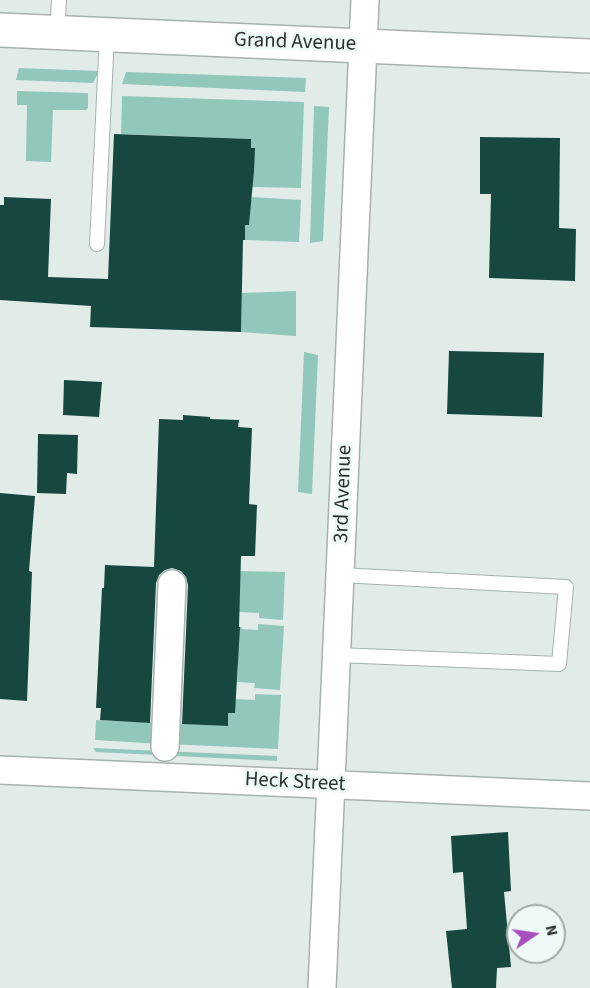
<!DOCTYPE html>
<style>
body{margin:0}
#map{position:relative;width:590px;height:988px;overflow:hidden;background:#e1ece9;font-family:"Source Sans 3",sans-serif}
canvas{display:block}
.north{position:absolute;left:506px;top:904px;width:60px;height:60px;box-sizing:border-box;background:#eefaf7;border:2px solid #a1aaa8;border-radius:50%;rotate:77deg;font-size:16px;font-weight:700;line-height:24px;text-align:center;color:#2e3231}
.north::after{content:'';display:block;margin:auto;width:21px;height:27px;background:#a64fbd;clip-path:polygon(50% 0,100% 100%,50% 72%,0 100%)}
</style>
<div id="map">
<canvas width="590" height="988"></canvas>
<div class="north">N</div>
</div>
<script>
const ctx = document.querySelector('canvas').getContext('2d');
ctx.lineJoin = 'round';
function paint(path, color) { ctx.fillStyle = color; ctx.fill(path, 'evenodd'); }
function strokePath(path, color, width, dash) { ctx.strokeStyle = color; ctx.lineWidth = width; ctx.lineCap = dash ? 'butt' : 'round'; ctx.setLineDash(dash || []); ctx.stroke(path); }
function drawText(font, color, halo, rows, align = 'center') {
  ctx.font = font + ' "Source Sans 3",sans-serif'; ctx.lineWidth = 6; ctx.setLineDash([]); ctx.textBaseline = 'middle'; ctx.strokeStyle = halo; ctx.fillStyle = color; for (const [text, x, y, turn = 0] of rows) {
    ctx.save(); ctx.translate(x, y); ctx.rotate((+turn || 0) * Math.PI / 180); ctx.textAlign = isNaN(turn) ? turn : align; if (halo) ctx.strokeText(text, 0, 0); ctx.fillText(text, 0, 0); ctx.restore();
  }
}
const green = new Path2D(`
 M19 68 99 71 93 83 16 80Z
 M126 72 306 78 305 92 122 84Z
 M17 91 88 93V108L86 110H53L51 162 26 161 27 105H17Z
 M122 96 304 102 301 188 252 187 254 148H251V139L121 134Z
 M314 106 329 107 323 241 310 243Z
 M252 197 301 200 299 242 245 240V225H249L250 214 247 199 252 200Z
 M296 291V336L241 332 242 293Z
 M304 352 318 355 312 494 298 492Z
 M236 571 285 572 283 620 259 618V613L239 612Z
 M258 624 284 626 280 690 254 688 255 683 237 682 238 666H232L240 627H242V629L258 630Z
 M255 694 281 695 278 749 168 744 169 723 227 726 228 713H235V699L255 700Z
 M96 720 162 723 161 744 95 740Z
 M93 748 277 756V761L96 752Z`);
const building = new Path2D(`
 M114 134 251 139V148H255L254 171 249 225H245V240H243L241 332 90 327 91 306 0 300V205H4V197L51 199 48 277 108 279Z
 M480 137 560 138 559 228 576 229 575 281 489 278 491 194H480Z
 M449 351 544 353 542 417 447 414Z
 M64 380 102 382 99 417 63 415Z
 M183 415 210 417V419L239 420 238 427 252 428 249 504 257 505 255 556H241L239 627H240L235 713H228V726L182 724 188 585 186 577 181 571 172 568 165 570 159 575 156 583 150 723 100 720 101 708H96L102 588H104L105 565 154 567 159 419 183 420Z
 M38 434 78 435 77 474 67 473 66 494 37 493Z
 M0 493 35 496 29 571 32 572 27 701 0 699Z
 M508 832 511 891 504 892 511 967 497 968 496 988H452L446 931 467 929 463 872 453 873 451 836Z`);
const lane = new Path2D(`
 M57 33 59 0
 M97 244 107 35
 M337 655 559 664 566 587 340 575`);
const street = new Path2D(`
 M165 747 172 584
 M0 770 590 796
 M322 988 365 0`);
const secondary = new Path2D(`
 M0 30 590 56`);
const streetNames = [
 ["Grand Avenue",295,43,2],
 ["3rd Avenue",344,494,-88],
 ["Heck Street",295,783,3]
];
paint(green, '#92c7bc');
paint(building, '#174840');
strokePath(lane, '#a7b2af', 16);
strokePath(street, '#a7b2af', 30);
strokePath(secondary, '#a7b2af', 36);
strokePath(lane, '#fff', 14);
strokePath(street, '#fff', 27);
strokePath(secondary, '#fff', 33);
drawText('21px', '#2e3231', '#eefaf7', streetNames);
</script>
